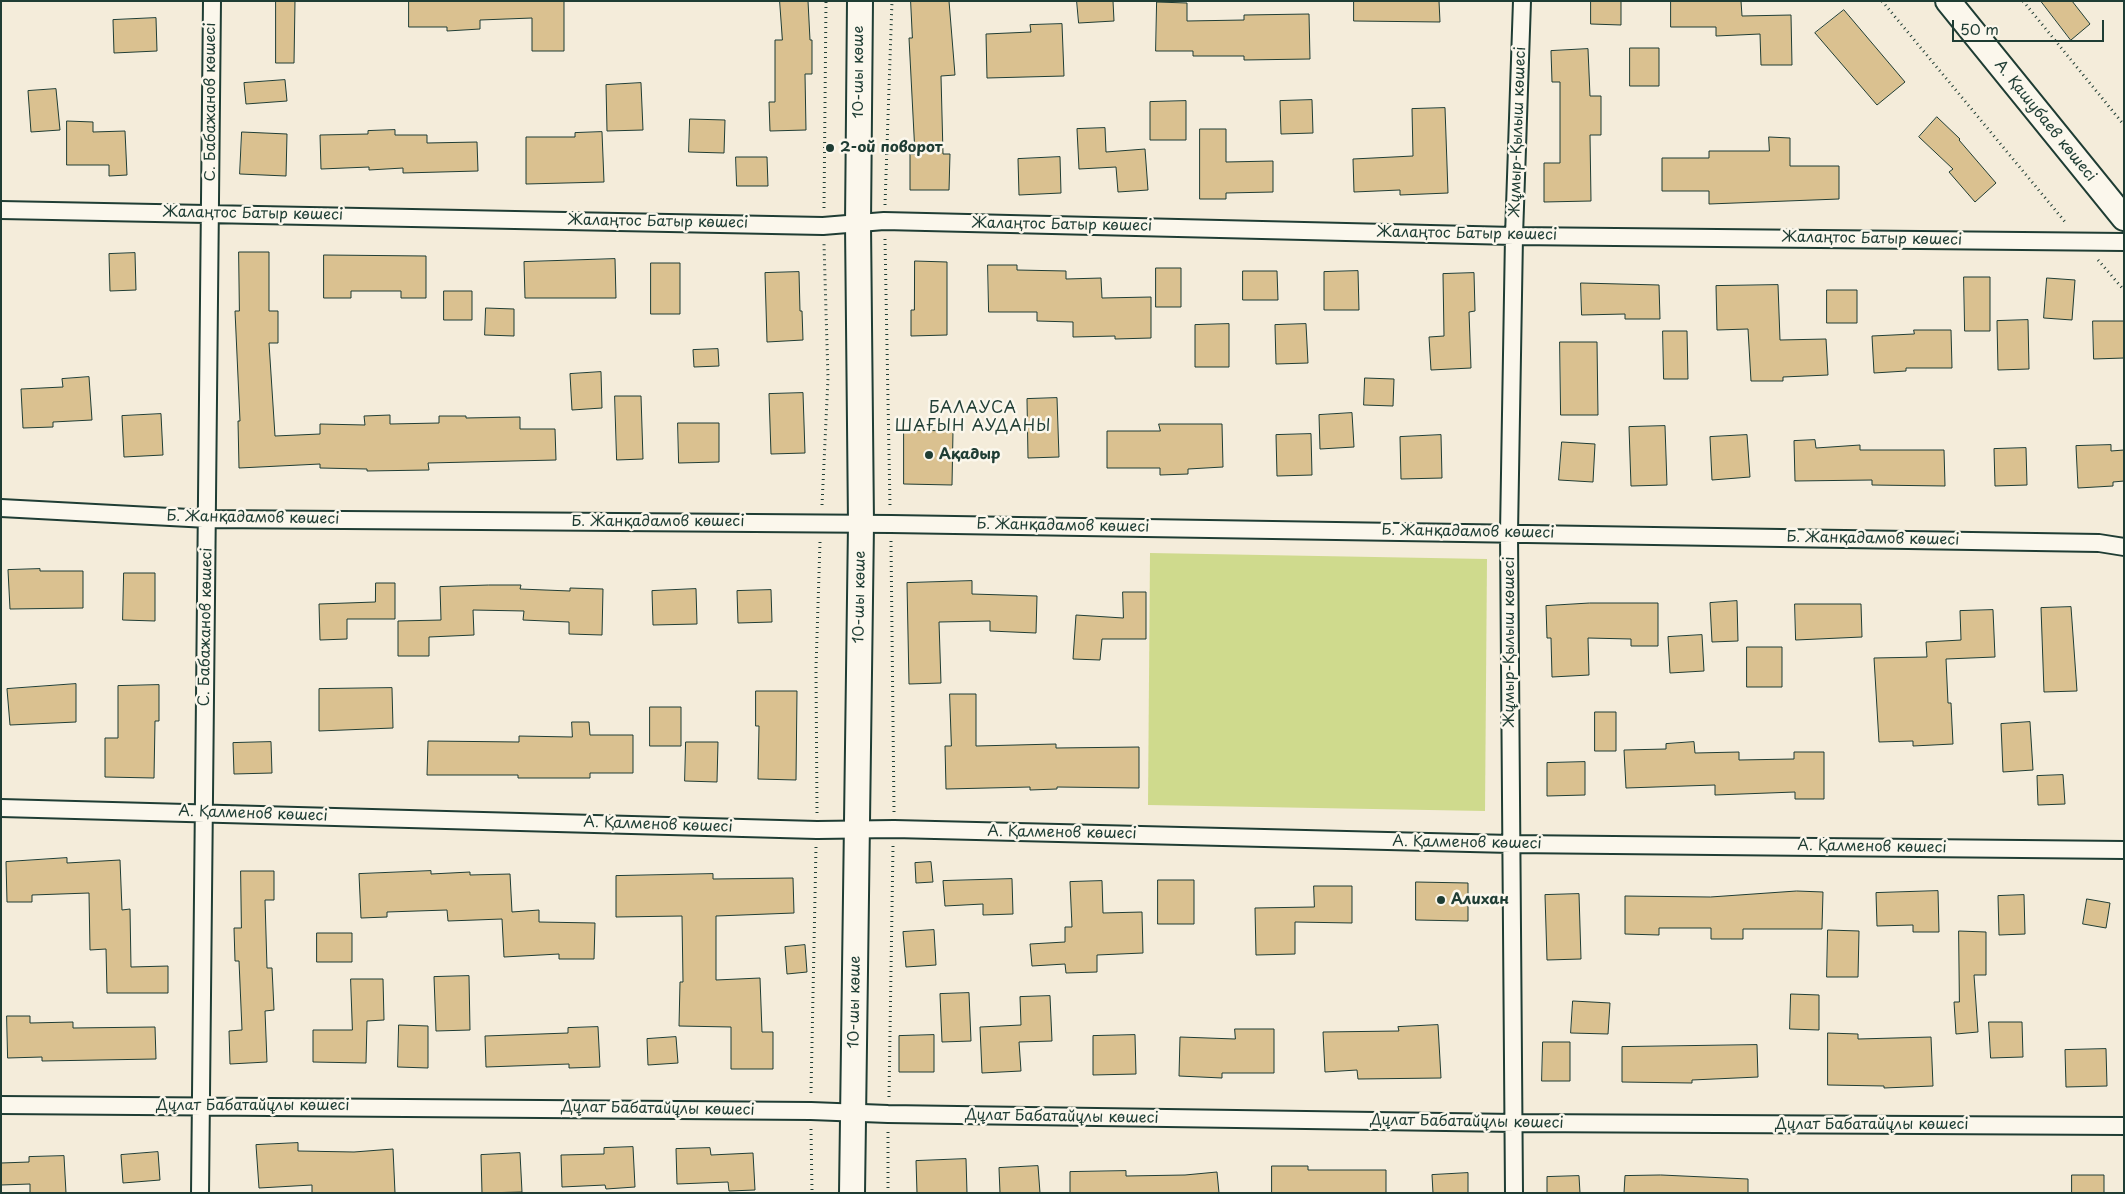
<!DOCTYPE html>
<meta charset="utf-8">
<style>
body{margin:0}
#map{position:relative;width:2125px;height:1194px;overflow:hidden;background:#f4ecda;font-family:"Playpen Sans",sans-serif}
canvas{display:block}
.frame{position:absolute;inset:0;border:2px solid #1f3d34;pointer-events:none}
.scale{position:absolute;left:1952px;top:20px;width:152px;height:22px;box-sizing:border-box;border:2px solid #1f3d34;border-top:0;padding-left:6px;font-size:15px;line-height:18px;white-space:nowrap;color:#1f3d34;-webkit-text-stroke:4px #fbf7ec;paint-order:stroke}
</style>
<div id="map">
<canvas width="2125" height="1194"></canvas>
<div class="frame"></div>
<div class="scale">50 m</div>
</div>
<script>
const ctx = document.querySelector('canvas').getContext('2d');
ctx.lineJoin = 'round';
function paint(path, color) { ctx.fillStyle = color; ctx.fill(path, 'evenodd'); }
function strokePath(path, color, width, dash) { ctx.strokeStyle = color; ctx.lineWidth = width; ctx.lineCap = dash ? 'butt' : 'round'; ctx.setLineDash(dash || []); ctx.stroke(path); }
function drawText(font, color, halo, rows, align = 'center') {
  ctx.font = font + ' "Playpen Sans",sans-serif'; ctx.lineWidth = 5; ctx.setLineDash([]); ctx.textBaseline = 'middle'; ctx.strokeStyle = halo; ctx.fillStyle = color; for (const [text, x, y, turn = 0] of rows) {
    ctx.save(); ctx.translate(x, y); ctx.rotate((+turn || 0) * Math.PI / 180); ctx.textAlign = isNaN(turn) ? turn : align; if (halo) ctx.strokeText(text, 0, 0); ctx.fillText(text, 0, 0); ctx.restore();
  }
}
const green = new Path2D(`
 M1150 553 1487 559 1485 811 1148 805Z`);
const building = new Path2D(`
 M276 1H295L294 63H276Z
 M409 1H564V51H532V18L480 20V29L447 31V27H409Z
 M780 1H808L810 40H812V74H805L806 130 770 131 769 102H775V40H782Z
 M911 1H949L955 75 941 76 943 154H950L949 190H910V154H915L909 38H912Z
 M1077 1H1113L1114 21 1079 23Z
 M1354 1H1439L1440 22 1354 21Z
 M1591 1H1621V25L1591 24Z
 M1671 1H1741L1742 16 1791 15 1792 65H1761L1760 34 1716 36V27H1671Z
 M2041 1H2072L2090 24 2071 40Z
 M1157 2 1187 3V21L1244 20V15L1309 14 1310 59 1244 60V56H1193V51H1156Z
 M1844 10 1905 82 1877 105 1815 33Z
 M156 18 157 51 114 53 113 20Z
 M1062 24 1064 76 987 78 986 34 1031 32 1030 25Z
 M1630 48H1659V86H1630Z
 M1588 49 1590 96H1601V135H1590L1591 201 1544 202V163H1560V82H1552L1551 51Z
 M285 80 287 101 246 104 244 83Z
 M641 83 643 130 607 131 606 85Z
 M56 89 60 130 31 132 28 91Z
 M1312 100 1313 133 1281 134 1280 101Z
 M1186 101V140H1150V102Z
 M1445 108 1448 193 1400 195V190L1354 192 1353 159 1413 156 1412 109Z
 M1937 117 1960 139 1959 140 1996 183 1975 202 1949 172 1953 169 1919 137Z
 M690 119 725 120 724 153 689 152Z
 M67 121 93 122V132L125 131 127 175 109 176V165H67Z
 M1105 128 1106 152 1145 149 1148 190 1118 192 1116 167 1079 169 1077 129Z
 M1200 129H1226V162L1273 161V192L1226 193V199H1200Z
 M395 130V135H427V143L477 142 478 171 403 173V168L369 170V167L321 169 320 135 368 134V131Z
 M242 132 287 134 286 176 240 174Z
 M602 132 604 182 526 184V137H575V133Z
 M1769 137 1790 138V166H1839V199L1709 204V191H1662V158H1709V151H1769Z
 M736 157H767L768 186H737Z
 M1060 157 1061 193 1019 195 1018 159Z
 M239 252H269V311H278V343H269L275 436 320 434V424L365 425 364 416 390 415V424L439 423V416H466V418L520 417V429H555L556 460 428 463 429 470 367 471V469L320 468V464L239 468 238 421H240L235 311H239Z
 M135 253 136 290 110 291 109 254Z
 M324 255 426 256V298H401V291H351V298H324Z
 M615 259 616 298H525L524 262Z
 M915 261 947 262V335L911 336V310H914Z
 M651 263H680V314H651Z
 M988 265H1017V270L1066 271V279L1101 278 1102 298 1151 297V338L1115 339V336L1073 337V322L1037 321V312H989Z
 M1156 268H1181V307H1156Z
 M1243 271H1277L1278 300H1243Z
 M1358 271 1359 310H1324V272Z
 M799 272 800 311H802L803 340 767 342 765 273Z
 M1474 273 1475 311 1469 312 1471 368 1431 370 1429 337 1444 336 1443 274Z
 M1964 277H1990V331H1965Z
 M2047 278 2075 280 2072 320 2044 318Z
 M1581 283 1659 285 1660 319H1625V314L1582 315Z
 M1778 285 1780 340 1826 339 1828 375 1783 377V381H1751L1748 329 1717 330 1716 286Z
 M1827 290H1857V323H1827Z
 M444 291H472V320H444Z
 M486 308 514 309V336L485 335Z
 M2028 320 2029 369 1998 370 1997 321Z
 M2093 321H2124V358L2094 359Z
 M1229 324V367H1195V325Z
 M1306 324 1308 363 1276 364 1275 325Z
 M1914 330H1951L1952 368H1906V371L1874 373 1872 336 1914 334Z
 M1663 331H1687L1688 379H1664Z
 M1560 342H1597L1598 415H1561Z
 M718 349 719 366 694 367 693 350Z
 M601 372 602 408 572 410 570 374Z
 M89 377 92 420 53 422V427L23 428 21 389 63 387 62 379Z
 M1365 378 1394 379 1393 406 1364 405Z
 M803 393 805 453 771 454 769 394Z
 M615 396H641L643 459 617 460Z
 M1057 398 1059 457 1028 458 1027 399Z
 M1352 413 1354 447 1320 449 1319 415Z
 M161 414 163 455 124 457 122 416Z
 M678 423H719V462L679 463Z
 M1159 424H1222L1223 467 1188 469V474L1160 475V468H1107V431H1160Z
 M1665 426 1667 485 1631 486 1629 427Z
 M904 430 953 431 952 485 904 484Z
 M1311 434 1312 475 1277 476 1276 435Z
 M1441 435 1442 478 1401 479 1400 437Z
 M1747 435 1750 477 1712 480 1710 437Z
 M1815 440 1816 448 1860 445V450H1944L1945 486 1872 485V480L1795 481 1794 441Z
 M1562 442 1595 444 1593 482 1559 480Z
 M2111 445V451L2124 450V481L2113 482V486L2078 488 2076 446Z
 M2026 448 2027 485 1995 486 1994 449Z
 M40 569V571H83V608L10 609 8 570Z
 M124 573H155V621L123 620Z
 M972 581V594L1037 596 1036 633 990 631V621L939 622 941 683 909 684 907 583Z
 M376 583H395V619H347V639L320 640 319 604 375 602Z
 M489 585H521L520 589 570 591V588L603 589 602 635 569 634V622L523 620 524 611 473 610 474 635 429 637V656H398V621L441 620 440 587Z
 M696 589 697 624 653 625 652 591Z
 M771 590 772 622 738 623 737 591Z
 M1123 592H1146V639H1102L1100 660 1073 659 1076 615 1123 618Z
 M1737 601 1738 641 1712 642 1710 603Z
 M1590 603H1658V646H1631V639L1588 638 1589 675 1552 677 1551 638H1547L1546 606Z
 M1795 604H1861L1862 637 1796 640Z
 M2071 607 2077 691 2044 692 2041 608Z
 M1993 610 1995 657 1946 659 1948 703H1951L1953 744 1913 746V741L1879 742 1874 658 1927 657 1926 642 1961 640 1960 611Z
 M1702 635 1704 671 1670 673 1668 637Z
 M1747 647H1782V687H1747Z
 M76 684V722L10 725 7 689Z
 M159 685V721H155L154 778 105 777V738H118V686Z
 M392 688 393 728 319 731V689Z
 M756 691H797L796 780 758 779 759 726H756Z
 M950 694H976V746L1056 744V748L1139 747V788L1057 787V789L1030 790V787L946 789 945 746H951Z
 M650 707H681V746H650Z
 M1595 712H1616V751H1595Z
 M572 722H589L590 735H633V773H590V778H518V775H427L428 741 519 742V736L572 737Z
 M2030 722 2033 770 2003 772 2001 724Z
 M271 742 272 773 234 774 233 743Z
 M686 742H718L717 782 685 781Z
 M1694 742 1695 753 1739 752V760L1794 759V752H1824V799H1795V792L1715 795V785L1626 788 1624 750 1666 749V744Z
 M1585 762V795L1547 796V763Z
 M2063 775 2065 804 2038 805 2037 776Z
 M67 858V863L120 860 122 910 130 909 131 967 168 966V993H107L106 949 90 950 89 893 32 895V902H7L6 862Z
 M931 862 933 882 916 883 915 863Z
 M241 871H274V900H265L267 968H272L274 1010 265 1011 267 1062 230 1064 229 1031 242 1030 239 961H235L234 928H241Z
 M431 871V874L470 872V875L510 874 512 912 539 910V922L595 923 594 959H559V954L504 957 502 919 448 921 447 910 387 912V917L361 918 359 874Z
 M713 874V879L793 878 794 913 716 916V980L760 978 762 1032H773V1069H731V1027L679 1026 680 982H683L682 916 616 917V876Z
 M1012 879 1013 914 983 915V904L945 906 943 881Z
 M1158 880H1194V924H1158Z
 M1102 881 1103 913 1142 912 1143 953 1097 955V972L1066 973 1065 964 1032 966 1030 944 1065 942V927H1072L1070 882Z
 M1416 882 1468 883V921L1416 920Z
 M1314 886H1352V923L1295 922V954L1256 955 1255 908 1314 907Z
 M1797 891 1823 892 1822 929H1743V939H1711V928H1659V935L1625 934V896L1710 897Z
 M1938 891 1939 932H1913V925L1877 926 1876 893Z
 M1579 894 1581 959 1547 960 1545 895Z
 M2024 895 2025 934 1999 935 1998 896Z
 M2087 899 2110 903 2106 928 2083 924Z
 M934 930 936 965 906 967 903 932Z
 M1828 930 1859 931 1858 977H1827Z
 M1959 931 1986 932V975H1974L1978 1032 1956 1034 1954 1002H1959Z
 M317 933H352V962H317Z
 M805 945 807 972 787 974 785 947Z
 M469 976 470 1030 436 1031 434 977Z
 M351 979H383L384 1020 367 1021 366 1063 313 1062V1030H352Z
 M969 993 971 1041 942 1042 940 994Z
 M1791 994 1819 995V1030L1790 1029Z
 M1050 996 1052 1041 1019 1042 1021 1071 982 1073 980 1027 1021 1025 1020 997Z
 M1573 1001 1610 1003 1608 1034 1571 1033Z
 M7 1016H30V1023L73 1022V1028L155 1027 156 1059 42 1061V1057L8 1058Z
 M1989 1022H2022L2023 1057 1991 1058Z
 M399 1025 428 1026V1068L398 1067Z
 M1438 1025 1441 1078 1358 1079 1357 1070 1325 1072 1323 1032 1399 1031 1398 1027Z
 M598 1027 600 1067 569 1068V1064L486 1067 485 1036 568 1033V1028Z
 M1235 1029H1274V1073H1222V1078L1179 1076 1180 1037 1235 1039Z
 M1828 1033 1858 1034V1039L1931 1037 1933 1086 1884 1088V1086L1828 1085Z
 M934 1035V1072H899V1036Z
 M1135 1035 1136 1074 1093 1075V1036Z
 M676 1037 678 1063 648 1065 647 1039Z
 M1543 1042H1570V1081H1542Z
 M1757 1045 1758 1077 1692 1080V1083L1622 1082V1047Z
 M2106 1049 2107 1086 2066 1087 2065 1050Z
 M298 1143V1151L354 1152 393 1149 395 1193H312V1185L259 1188 256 1145Z
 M633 1147 635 1187 606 1189 605 1185 562 1187 561 1155 604 1154V1148Z
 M710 1148 711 1155 753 1153 755 1190 729 1191 728 1182 677 1184 676 1149Z
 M158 1152 160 1180 123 1183 121 1155Z
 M520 1153 522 1192 482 1193 481 1155Z
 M64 1156 66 1193H30V1184L1 1185V1163L29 1162V1157Z
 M966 1159 967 1193H917L916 1161Z
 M1038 1166 1040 1193H1000L999 1168Z
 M1272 1166H1308V1170H1386V1193H1272Z
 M1126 1171V1176L1185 1175 1217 1172 1219 1193H1070V1172Z
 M1468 1173V1193H1433L1432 1175Z
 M1661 1175 1748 1179V1193H1624L1625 1176Z
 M2072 1175H2104V1193H2072Z
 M1579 1176 1580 1193H1547V1177Z`);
const path = new Path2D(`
 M1882 1 2066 223
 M2023 1 2124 125
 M885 205 892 1
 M824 208 826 1
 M885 239 890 507
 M2098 260 2124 290
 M822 505 828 378 824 244
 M891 541 894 812
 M817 813 816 668 820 542
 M811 1093 816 847
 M889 1097 893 846
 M811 1129 812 1193
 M888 1193V1131`);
const street = new Path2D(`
 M1 210 823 226 884 221 1514 236 2124 242
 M1 508 208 519 891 524 2099 543 2124 547
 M1 808 817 830 894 829 1511 844 2124 850
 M1 1105 811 1111 888 1114 1515 1123 2124 1126
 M200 1193 212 1
 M1514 1193 1509 533 1514 236 1522 1`);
const secondary = new Path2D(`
 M1948 1 2124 218
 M852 1193 861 524 858 224 860 1`);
const markers = [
 [830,148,5,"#1f3d34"],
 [929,455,5,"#1f3d34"],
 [1441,900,5,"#1f3d34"]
];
const streetNames = [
 ["10-шы көше",859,72,-90],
 ["С. Бабажанов көшесі",211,102,-90],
 ["А. Қашубаев көшесі",2045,121,51],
 ["Жұмыр-Қылыш көшесі",1518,132,-88],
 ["Жалаңтос Батыр көшесі",253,214,1],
 ["Жалаңтос Батыр көшесі",658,222,1],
 ["Жалаңтос Батыр көшесі",1062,225,1],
 ["Жалаңтос Батыр көшесі",1467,234,1],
 ["Жалаңтос Батыр көшесі",1872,239,1],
 ["Б. Жанқадамов көшесі",253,518,1],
 ["Б. Жанқадамов көшесі",658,522],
 ["Б. Жанқадамов көшесі",1063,526,1],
 ["Б. Жанқадамов көшесі",1468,532,1],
 ["Б. Жанқадамов көшесі",1873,539,1],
 ["10-шы көше",860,597,-89],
 ["С. Бабажанов көшесі",206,627,-89],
 ["Жұмыр-Қылыш көшесі",1510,642,-90],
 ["А. Қалменов көшесі",253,814,2],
 ["А. Қалменов көшесі",658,825,2],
 ["А. Қалменов көшесі",1062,833,1],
 ["А. Қалменов көшесі",1467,843,1],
 ["А. Қалменов көшесі",1872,847,1],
 ["10-шы көше",855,1002,-89],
 ["Дұлат Бабатайұлы көшесі",253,1106],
 ["Дұлат Бабатайұлы көшесі",658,1109,1],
 ["Дұлат Бабатайұлы көшесі",1062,1117,1],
 ["Дұлат Бабатайұлы көшесі",1467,1122,1],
 ["Дұлат Бабатайұлы көшесі",1872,1125]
];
const poiNames = [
 ["2-ой поворот",840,148],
 ["Ақадыр",939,455],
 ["Алихан",1451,900]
];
const neighbourhoodNames = [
 ["БАЛАУСА",973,409],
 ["ШАҒЫН АУДАНЫ",973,427]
];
paint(green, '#cfda8d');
paint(building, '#dac190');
strokePath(building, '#1f3d34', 1);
strokePath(street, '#1f3d34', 20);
strokePath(secondary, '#1f3d34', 28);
strokePath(path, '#1f3d34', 3, [1, 4]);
strokePath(street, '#fbf7ec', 16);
strokePath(secondary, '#fbf7ec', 24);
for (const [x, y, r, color] of markers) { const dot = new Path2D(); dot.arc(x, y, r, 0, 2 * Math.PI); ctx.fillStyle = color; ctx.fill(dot); strokePath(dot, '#fbf7ec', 2); }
drawText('15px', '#1f3d34', '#fbf7ec', streetNames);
drawText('bold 15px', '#1f3d34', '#fbf7ec', poiNames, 'left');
ctx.letterSpacing = '1px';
drawText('16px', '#1f3d34', '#fbf7ec', neighbourhoodNames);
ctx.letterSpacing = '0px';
</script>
